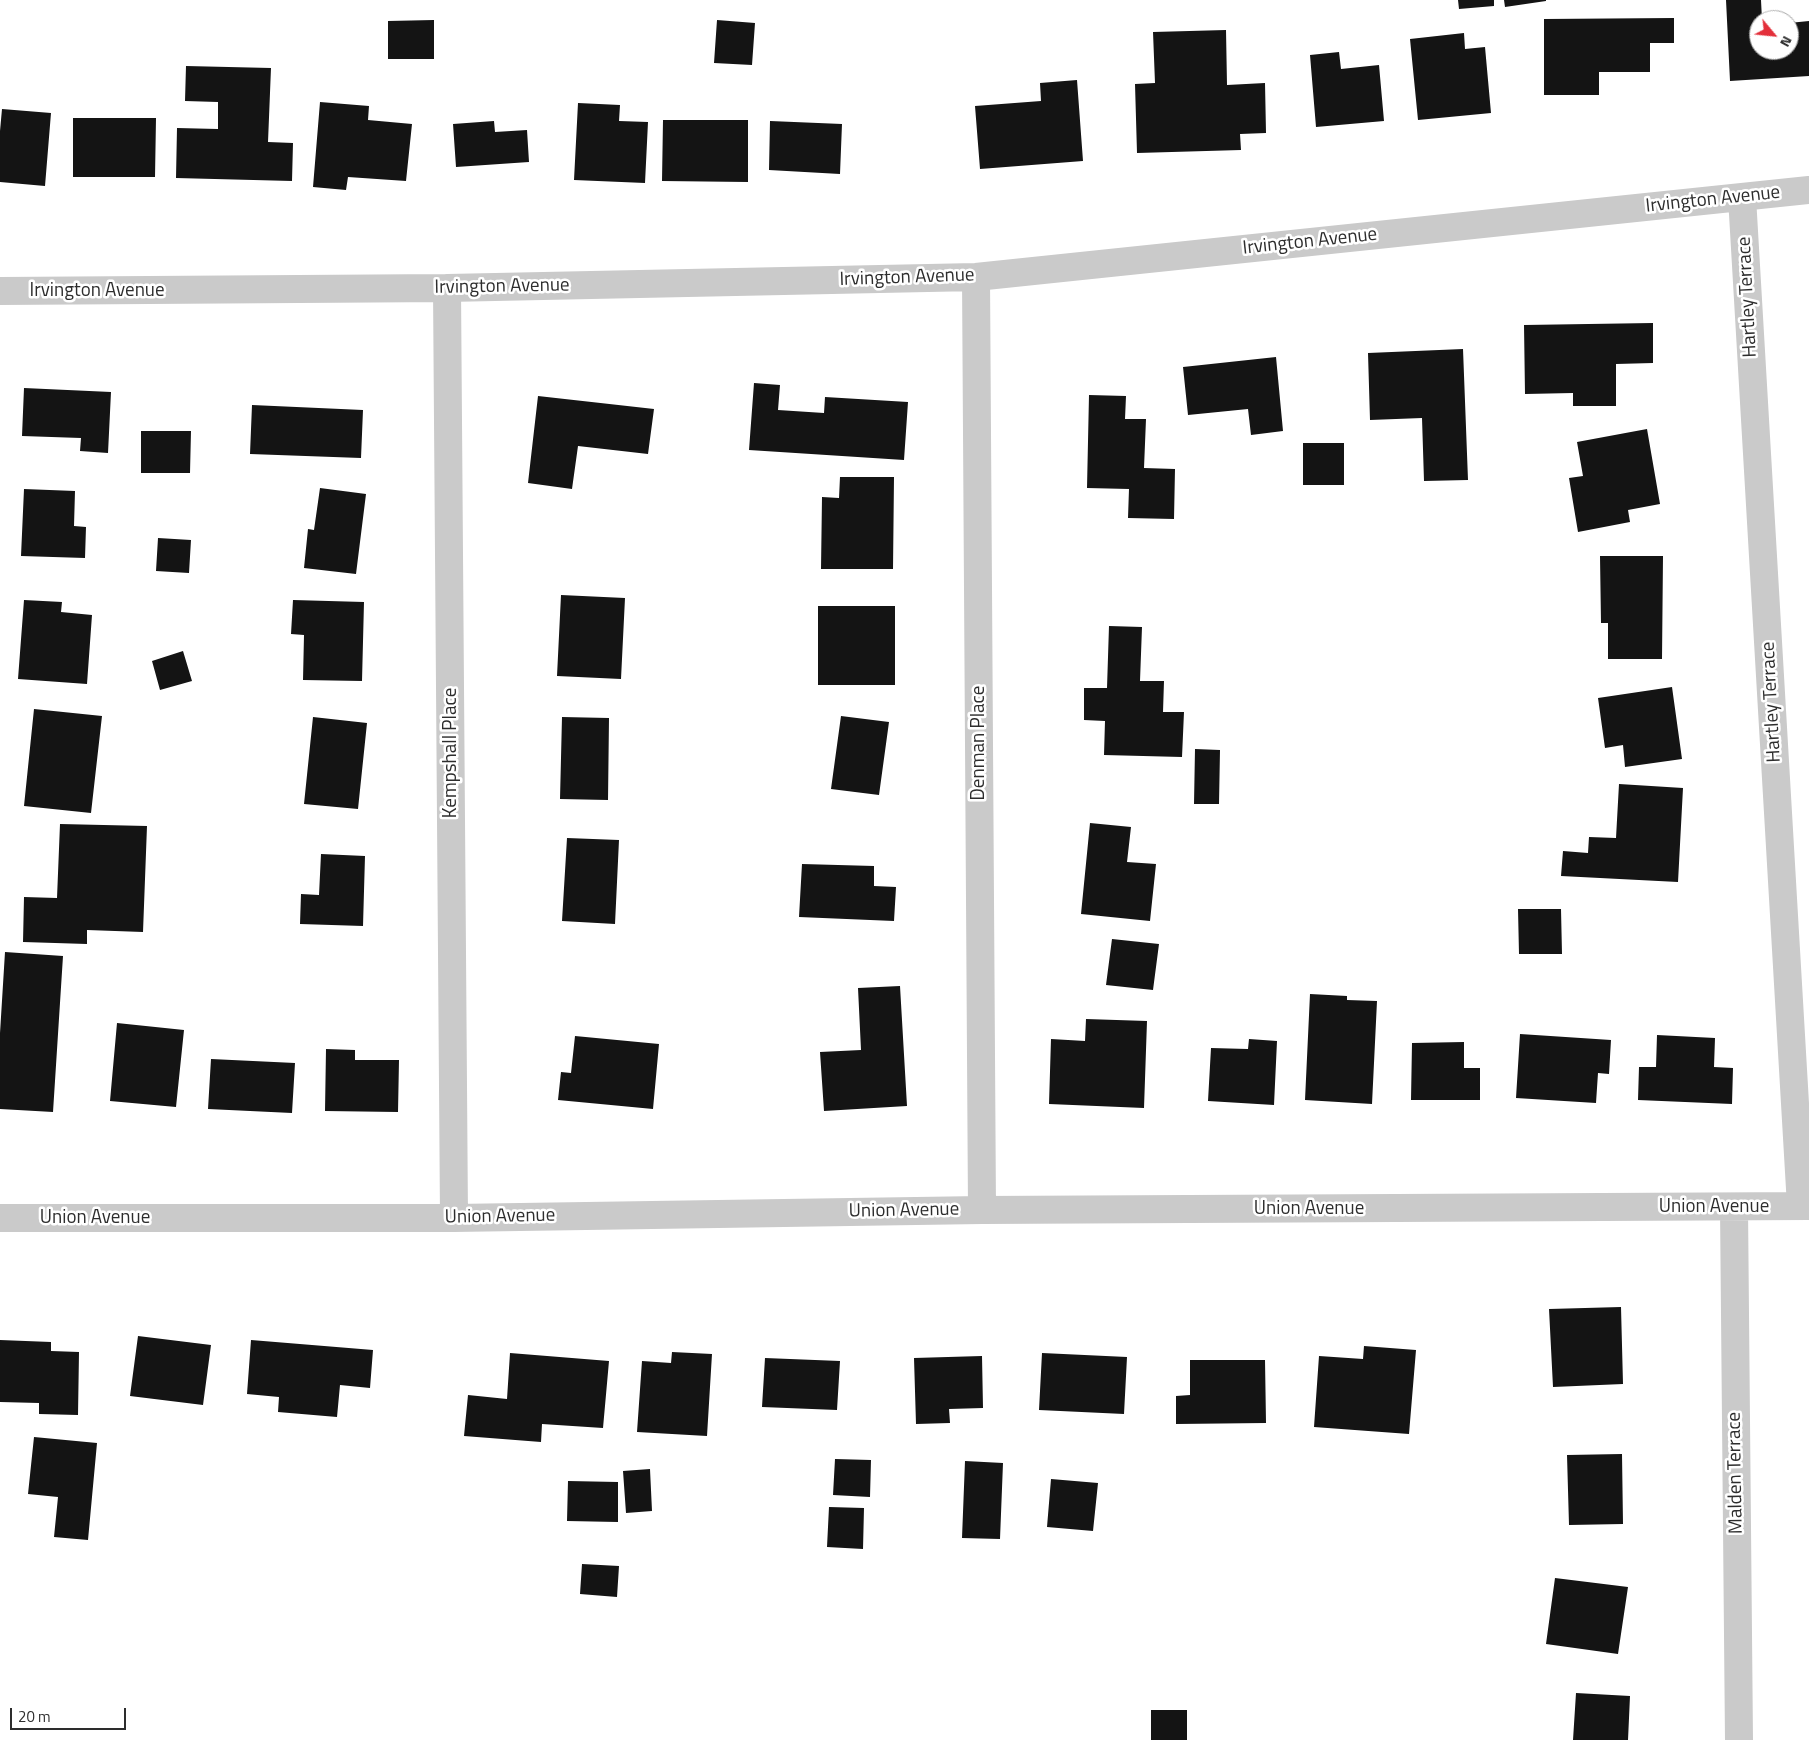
<!DOCTYPE html>
<style>
body{margin:0}
#map{position:relative;width:1809px;height:1740px;overflow:hidden;background:#fff;font-family:"Titillium Web",sans-serif}
canvas{display:block}
.north{position:absolute;left:1749px;top:10px;width:50px;height:50px;box-sizing:border-box;background:#fff;border:1px solid #ababab;border-radius:50%;rotate:118deg;font-size:14px;font-weight:700;line-height:20px;text-align:center;color:#2d2d2d}
.north::after{content:'';display:block;margin:auto;width:18px;height:22px;background:#e32f3a;clip-path:polygon(50% 0,100% 100%,50% 72%,0 100%)}
.scale{position:absolute;left:10px;top:1708px;width:116px;height:22px;box-sizing:border-box;border:2px solid #2d2d2d;border-top:0;padding-left:6px;font-size:15px;line-height:18px;white-space:nowrap;color:#2d2d2d;-webkit-text-stroke:4px #fff;paint-order:stroke}
</style>
<div id="map">
<canvas width="1809" height="1740"></canvas>
<div class="north">N</div>
<div class="scale">20 m</div>
</div>
<script>
const ctx = document.querySelector('canvas').getContext('2d');
ctx.lineJoin = 'round';
function paint(path, color) { ctx.fillStyle = color; ctx.fill(path, 'evenodd'); }
function strokePath(path, color, width, dash) { ctx.strokeStyle = color; ctx.lineWidth = width; ctx.lineCap = dash ? 'butt' : 'round'; ctx.setLineDash(dash || []); ctx.stroke(path); }
function drawText(font, color, halo, rows, align = 'center') {
  ctx.font = font + ' "Titillium Web",sans-serif'; ctx.lineWidth = 5; ctx.setLineDash([]); ctx.textBaseline = 'middle'; ctx.strokeStyle = halo; ctx.fillStyle = color; for (const [text, x, y, turn = 0] of rows) {
    ctx.save(); ctx.translate(x, y); ctx.rotate((+turn || 0) * Math.PI / 180); ctx.textAlign = isNaN(turn) ? turn : align; if (halo) ctx.strokeText(text, 0, 0); ctx.fillText(text, 0, 0); ctx.restore();
  }
}
const building = new Path2D(`
 M1458 0H1494V6L1459 9Z
 M1504 0H1546V1L1505 7Z
 M1726 0H1761L1762 20H1759V50H1789V23L1809 21V76L1730 81Z
 M1674 18V43H1650V72H1599V95H1544V19Z
 M434 20V59H388V21Z
 M717 20 755 23 752 65 714 63Z
 M1226 30 1227 85 1265 83 1266 133 1240 134 1241 150 1137 153 1135 84 1155 83 1153 32Z
 M1464 33 1465 49 1485 47 1491 113 1418 120 1410 39Z
 M1339 52 1341 69 1379 65 1384 121 1316 127 1310 55Z
 M186 66 271 68 268 142 293 143 292 181 176 178 177 128 218 129V102L185 101Z
 M1077 80 1083 161 980 169 975 106 1041 101 1040 83Z
 M320 102 369 106 368 120 412 124 406 181 348 177 346 190 313 187Z
 M578 103 620 105 619 121 648 122 645 183 574 180Z
 M2 109 51 113 45 186 0 182V131Z
 M73 118H156L155 177H73Z
 M663 120H748V182L662 181Z
 M494 121 495 132 527 130 529 162 456 167 453 124Z
 M770 121 842 124 840 174 769 170Z
 M1653 323V363L1616 364V406H1573V393L1525 394 1524 325Z
 M1463 349 1468 480 1424 481 1422 418 1370 420 1368 353Z
 M1276 357 1283 431 1251 435 1248 409 1188 415 1183 367Z
 M754 383 780 385 778 410 824 413 825 397 908 402 904 460 749 450Z
 M24 388 111 392 108 453 80 451 81 438 22 436Z
 M1089 395 1126 396 1125 419H1146L1144 468 1175 469 1174 519 1128 518 1129 489 1087 488Z
 M538 396 654 409 648 454 578 446 572 489 528 483Z
 M252 405 363 410 361 458 250 454Z
 M1647 429 1660 504 1628 510 1630 522 1578 532 1569 478 1583 476 1577 442Z
 M141 431H191L190 473H141Z
 M1303 443H1344V485H1303Z
 M840 477H894L893 569H821L822 497 839 498Z
 M320 488 366 494 356 574 304 568 308 529 314 530Z
 M24 489 75 491 74 526 86 527 85 558 21 556Z
 M158 538 191 540 189 573 156 571Z
 M1600 556H1663L1662 659H1608V623H1601Z
 M561 595 625 598 621 679 557 676Z
 M24 600 62 602 61 612 92 615 87 684 18 679Z
 M293 600 364 602 362 681 303 680 304 635 291 634Z
 M818 606H895V685H818Z
 M1109 626 1142 627 1140 681H1164L1163 712H1184L1182 757 1104 755 1105 721 1084 720V688H1107Z
 M183 651 192 681 160 690 152 661Z
 M1672 687 1682 759 1625 767 1623 745 1605 748 1598 698Z
 M34 709 102 716 91 813 24 806Z
 M841 716 889 722 879 795 831 789Z
 M313 717 367 723 358 809 304 804Z
 M562 717 609 718 608 800 560 799Z
 M1195 749 1220 750 1219 804H1194Z
 M1619 784 1683 788 1678 882 1561 876 1563 851 1588 853 1589 837 1616 838Z
 M1090 823 1131 827 1127 862 1156 864 1150 921 1081 914Z
 M60 824 147 826 143 932 87 930V944L23 942 24 897 57 898Z
 M567 838 619 840 615 924 562 921Z
 M321 854 365 856 363 926 300 924 301 894 319 895Z
 M802 864 874 866V886L896 887 894 921 799 917Z
 M1518 909H1561L1562 954H1519Z
 M1112 939 1159 944 1153 990 1106 985Z
 M5 952 63 956 53 1112 0 1109V1033Z
 M900 986 907 1106 824 1111 820 1052 861 1050 858 988Z
 M1310 994 1347 996V1000L1377 1001 1372 1104 1305 1100Z
 M1086 1019 1147 1021 1144 1108 1049 1104 1051 1039 1085 1041Z
 M117 1023 184 1030 176 1107 110 1101Z
 M1520 1034 1611 1040 1609 1074 1598 1073 1596 1103 1516 1098Z
 M1657 1035 1715 1038 1714 1067 1733 1068 1732 1104 1638 1100 1639 1067H1656Z
 M575 1036 659 1044 653 1109 558 1100 561 1072 571 1073Z
 M1249 1039 1277 1041 1274 1105 1208 1101 1211 1048 1248 1049Z
 M1464 1042V1068H1480V1100H1411L1412 1043Z
 M326 1049 355 1050V1060H399L398 1112 325 1111Z
 M211 1059 295 1063 292 1113 208 1109Z
 M1621 1307 1623 1384 1553 1387 1549 1309Z
 M138 1336 211 1345 203 1405 130 1396Z
 M0 1340 51 1342V1351L79 1352 78 1415 39 1414V1403L0 1402Z
 M251 1340 373 1350 370 1388 340 1385 337 1417 278 1412 279 1397 247 1394Z
 M1364 1346 1416 1350 1409 1434 1314 1427 1319 1356 1363 1359Z
 M672 1352 712 1354 707 1436 637 1432 642 1361 671 1363Z
 M510 1353 609 1361 603 1428 542 1424 541 1442 464 1436 468 1395 507 1399Z
 M1042 1353 1127 1357 1124 1414 1039 1410Z
 M982 1356 983 1408 949 1409 950 1423 916 1424 914 1358Z
 M765 1358 840 1361 837 1410 762 1407Z
 M1190 1360H1265L1266 1423 1176 1424V1396L1190 1395Z
 M34 1437 97 1443 88 1540 54 1537 58 1497 28 1494Z
 M1622 1454 1623 1524 1569 1525 1567 1455Z
 M835 1459 871 1460 870 1497 833 1495Z
 M965 1461 1003 1463 1000 1539 962 1538Z
 M650 1469 652 1511 626 1513 623 1471Z
 M1051 1479 1098 1483 1093 1531 1047 1527Z
 M568 1481 618 1482V1522L567 1521Z
 M829 1507 864 1508 863 1549 827 1547Z
 M582 1564 619 1566 617 1597 580 1594Z
 M1555 1578 1628 1587 1618 1654 1546 1644Z
 M1576 1693 1630 1696 1628 1740H1573Z
 M1151 1710H1187V1740H1151Z`);
const street = new Path2D(`
 M1742 197 1801 1206
 M976 277 982 1210
 M447 288 454 1218
 M0 291 447 288 976 277 1809 190
 M1734 1207 1739 1740
 M0 1218H454L982 1210 1809 1206`);
const streetNames = [
 ["Irvington Avenue",1713,200,-6],
 ["Irvington Avenue",1310,242,-6],
 ["Irvington Avenue",907,278,-2],
 ["Irvington Avenue",502,287,-1],
 ["Irvington Avenue",97,291],
 ["Hartley Terrace",1748,297,-93],
 ["Hartley Terrace",1772,702,-93],
 ["Denman Place",979,743,-90],
 ["Kempshall Place",451,753,-90],
 ["Union Avenue",1714,1207],
 ["Union Avenue",1309,1209],
 ["Union Avenue",904,1211,-1],
 ["Union Avenue",500,1217,-1],
 ["Union Avenue",95,1218],
 ["Malden Terrace",1736,1473,-91]
];
paint(building, '#141414');
strokePath(street, '#cacaca', 28);
drawText('19px', '#2d2d2d', '#fff', streetNames);
</script>
